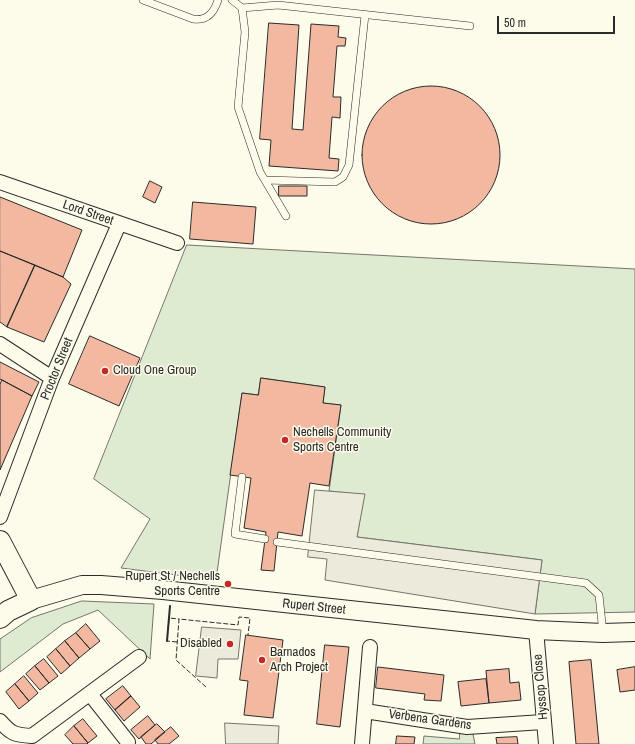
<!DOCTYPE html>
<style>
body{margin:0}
#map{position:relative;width:635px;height:744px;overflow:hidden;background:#fdfbea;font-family:"Archivo Narrow",sans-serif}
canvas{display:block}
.scale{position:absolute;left:497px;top:16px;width:118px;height:18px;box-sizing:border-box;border:2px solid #2b2b2b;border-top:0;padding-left:5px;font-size:12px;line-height:14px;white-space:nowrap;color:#2b2b2b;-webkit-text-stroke:3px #fdfbea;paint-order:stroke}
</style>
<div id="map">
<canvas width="635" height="744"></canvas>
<div class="scale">50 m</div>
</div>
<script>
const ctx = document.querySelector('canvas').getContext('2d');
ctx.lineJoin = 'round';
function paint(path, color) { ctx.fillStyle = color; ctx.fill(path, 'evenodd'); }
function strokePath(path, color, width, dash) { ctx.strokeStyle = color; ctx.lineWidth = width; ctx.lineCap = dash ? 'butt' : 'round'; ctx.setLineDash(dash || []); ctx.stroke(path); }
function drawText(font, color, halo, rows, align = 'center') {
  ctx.font = font + ' "Archivo Narrow",sans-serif'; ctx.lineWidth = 3; ctx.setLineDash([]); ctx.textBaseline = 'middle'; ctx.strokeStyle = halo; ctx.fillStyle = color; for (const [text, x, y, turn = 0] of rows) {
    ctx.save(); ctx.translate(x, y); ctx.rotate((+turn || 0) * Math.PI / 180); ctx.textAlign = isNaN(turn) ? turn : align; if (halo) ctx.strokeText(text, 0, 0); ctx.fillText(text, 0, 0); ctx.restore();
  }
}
const green = new Path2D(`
 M187 245 635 269V612L535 614 542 560 357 537 364 495 329 491 341 405 323 403 325 387 261 378 258 395 242 393 216 580 121 568 150 519 94 479Z
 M82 601 154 604 150 659 98 610 63 624 0 672V639L31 618Z
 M460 731 473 734 475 744H423L424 736 459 739Z`);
const parking = new Path2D(`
 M315 490 365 494 357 537 542 560 535 614 325 580 327 559 308 557Z
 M202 627 241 630 238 659H218L217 678 196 676Z
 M225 723 279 726 278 744H226Z`);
const building = new Path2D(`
 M269 23 299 25 292 129 303 130 311 24 339 26 338 37 346 38 345 46H337L333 97H341L340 118 332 117 329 158 339 159 338 171 269 166 271 140 260 139Z
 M362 155a69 69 0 1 1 138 0a69 69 0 1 1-138 0Z
 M150 181 162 187 155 203 143 197Z
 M279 186H307V196H279Z
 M0 197 82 230 63 277 0 251Z
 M193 202 256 207 253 244 190 239Z
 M0 251 35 265 7 327 0 322Z
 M35 265 63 277 71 284 44 342 7 327Z
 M90 336 140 358 119 406 69 384Z
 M0 362 39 382 32 396 0 379Z
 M261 378 325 387 323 403 341 405 329 486 310 483 302 536 278 532 274 571 261 570 266 532 244 528 251 478 230 475 242 393 258 395Z
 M2 380 32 396 0 470V385Z
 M86 624 100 641 90 649 76 633Z
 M76 633 90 649 79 658 65 641Z
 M246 635 283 640 273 718 244 715 248 681 240 680Z
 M65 641 79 658 70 666 56 649Z
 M325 645 349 647 340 727 317 724Z
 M56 649 70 666 61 674 47 657Z
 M44 659 58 676 49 683 35 666Z
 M591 660 599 744H576L569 662Z
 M35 666 49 683 40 690 26 674Z
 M378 667 444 675 441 701 424 700 425 694 376 688Z
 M635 667V690L620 692 617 670Z
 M509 669 510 683 519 682 521 700 489 703 486 671Z
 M24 676 38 693 29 701 15 684Z
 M486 679 489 703 461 706 458 682Z
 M15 684 29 701 19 709 6 692Z
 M123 686 131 696 115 710 106 699Z
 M131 696 140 707 124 721 115 710Z
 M148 716 155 725 139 739 131 730Z
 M83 719 97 736 88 743 74 726Z
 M157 724 165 732 151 744H146L141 737Z
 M74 726 88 743 87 744H73L65 735Z
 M171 727 179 736 169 744H158L155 740Z
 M397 736 415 737 414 744H396Z
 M517 737 518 744H497L496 738Z`);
const service = new Path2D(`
 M143 0 193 19C207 21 214 13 218 0
 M232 0 242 8 245 32 238 107 260 172 286 216
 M242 8 278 5 470 26
 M265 180 335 182 343 177 349 165 365 15
 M242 477 235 534 265 539
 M277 542 586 583 599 595 603 633`);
const minor = new Path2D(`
 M0 182 177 243
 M0 344 52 378
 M0 517 52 378 119 224
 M536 630 546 744
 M90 694 128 742
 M365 711 467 727 543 722
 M0 721C11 734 15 735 32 736L139 657
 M362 744 370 647`);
const tertiary = new Path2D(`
 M31 600 82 585H101L163 590 536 630 603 633 635 632`);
const secondary = new Path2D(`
 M0 541 31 600 8 611 0 618`);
const fence = new Path2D(`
 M177 642 167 641 169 618 179 619
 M206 687 176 660 179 619 238 625 239 617 250 618 248 635`);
const wall = new Path2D(`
 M167 641 170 606`);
const markers = [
 [105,371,4,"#c62828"],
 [285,440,4,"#c62828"],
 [228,584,4,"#c62828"],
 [230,644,4,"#c62828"],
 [262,660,4,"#c62828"]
];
const streetNames = [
 ["Lord Street",88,213,19],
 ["Proctor Street",57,369,-68],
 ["Rupert Street",314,607,6],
 ["Hyssop Close",541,687,-95],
 ["Verbena Gardens",430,720,8]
];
const poiNames = [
 ["Cloud One Group",113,371],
 ["Nechells Community",293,433],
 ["Sports Centre",293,448],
 ["Rupert St / Nechells",220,577,"right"],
 ["Sports Centre",220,592,"right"],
 ["Disabled",222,644,"right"],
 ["Barnados",270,653],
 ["Arch Project",270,668]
];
paint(green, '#deebd1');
strokePath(green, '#74746e', 1);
paint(parking, '#eceadb');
strokePath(parking, '#74746e', 1);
paint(building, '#f2b8a0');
strokePath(building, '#2b2b2b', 1);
strokePath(service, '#2b2b2b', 8);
strokePath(minor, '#2b2b2b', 16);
strokePath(tertiary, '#2b2b2b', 20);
strokePath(secondary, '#2b2b2b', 22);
strokePath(service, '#fdfbea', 7);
strokePath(minor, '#fdfbea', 14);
strokePath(tertiary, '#fdfbea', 18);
strokePath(secondary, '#fdfbea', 20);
strokePath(fence, '#2b2b2b', 1, [5, 2]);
strokePath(wall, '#2b2b2b', 2);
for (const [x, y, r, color] of markers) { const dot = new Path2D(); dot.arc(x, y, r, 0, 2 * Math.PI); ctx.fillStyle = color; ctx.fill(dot); strokePath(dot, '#fdfbea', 1.5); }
drawText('13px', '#2b2b2b', '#fdfbea', streetNames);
drawText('13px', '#2b2b2b', '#fdfbea', poiNames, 'left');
</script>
